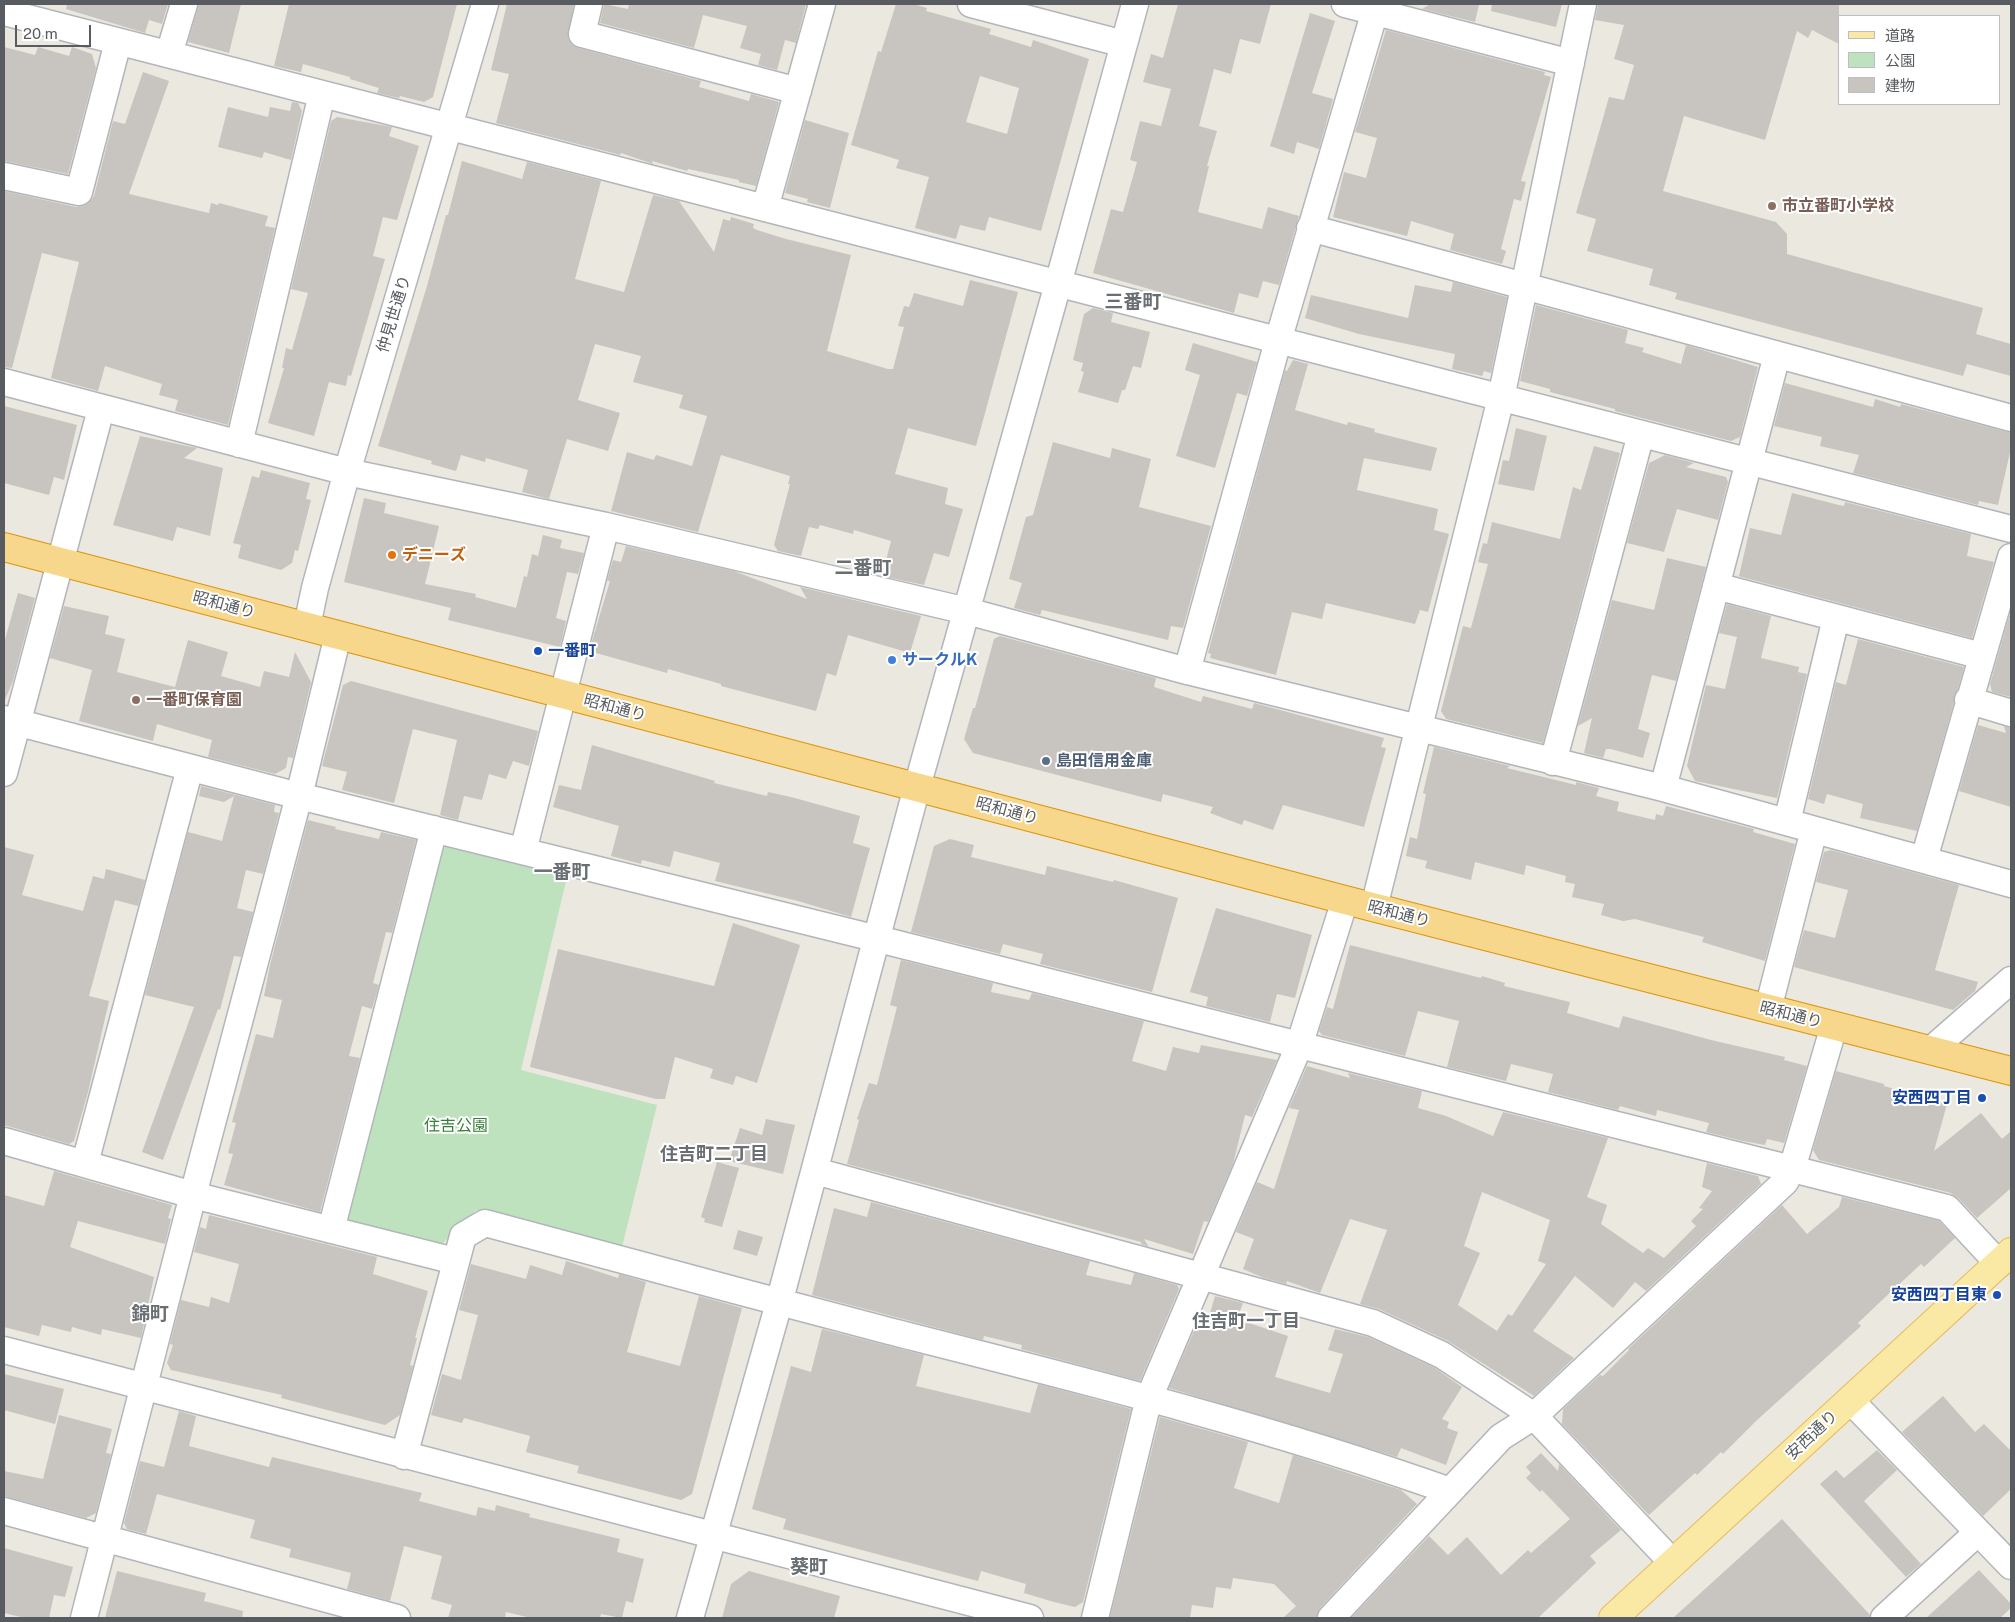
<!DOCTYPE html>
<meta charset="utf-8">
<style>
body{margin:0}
#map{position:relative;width:2015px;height:1622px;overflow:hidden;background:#ebe8df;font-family:"Public Sans","Noto Sans JP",sans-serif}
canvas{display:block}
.frame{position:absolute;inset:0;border:5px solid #585c60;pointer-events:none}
.legend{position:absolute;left:1838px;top:15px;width:162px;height:90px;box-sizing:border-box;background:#fff;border:1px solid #bcbebf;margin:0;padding:6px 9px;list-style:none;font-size:15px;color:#585c60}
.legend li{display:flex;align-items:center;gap:10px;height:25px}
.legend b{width:25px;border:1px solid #bcbebf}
.scale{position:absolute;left:15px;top:25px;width:76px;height:22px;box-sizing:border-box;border:2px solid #585c60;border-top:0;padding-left:6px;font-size:15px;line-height:18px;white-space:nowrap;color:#585c60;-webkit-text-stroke:4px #fff;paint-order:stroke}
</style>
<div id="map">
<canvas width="2015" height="1622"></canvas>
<div class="frame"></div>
<ul class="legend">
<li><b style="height:6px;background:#fae9a5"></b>道路</li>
<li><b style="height:14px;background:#bee2bd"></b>公園</li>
<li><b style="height:14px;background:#c8c4bf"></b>建物</li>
</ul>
<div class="scale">20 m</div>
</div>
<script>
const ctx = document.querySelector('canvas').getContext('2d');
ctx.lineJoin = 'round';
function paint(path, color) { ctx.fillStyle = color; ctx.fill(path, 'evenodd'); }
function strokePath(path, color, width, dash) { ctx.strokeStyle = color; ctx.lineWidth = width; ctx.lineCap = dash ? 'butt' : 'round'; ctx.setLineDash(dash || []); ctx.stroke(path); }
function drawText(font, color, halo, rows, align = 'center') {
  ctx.font = font + ' "Public Sans","Noto Sans JP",sans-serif'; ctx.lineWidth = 4; ctx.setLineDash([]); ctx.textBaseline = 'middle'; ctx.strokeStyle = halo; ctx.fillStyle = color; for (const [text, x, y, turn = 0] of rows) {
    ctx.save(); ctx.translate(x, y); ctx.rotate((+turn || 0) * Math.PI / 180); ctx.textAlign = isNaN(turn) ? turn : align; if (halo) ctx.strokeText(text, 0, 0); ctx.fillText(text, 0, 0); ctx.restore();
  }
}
const green = new Path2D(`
 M436 841 568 873 521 1070 657 1105 622 1247 476 1210 440 1246 344 1224Z`);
const building = new Path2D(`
 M67 4H168L162 24 149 20 145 33 66 9Z
 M199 4H241L229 53 188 42Z
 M289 4H457L433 97 424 102 400 96 399 98 377 93 379 88 350 79V77L303 64 301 72 274 66Z
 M507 4H574L568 38 571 44 578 48 701 81 699 87 749 101 751 94 779 102 756 186 739 182V180L688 169 687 171 652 161 653 164 621 153 620 155 609 152 496 123 509 74 491 70Z
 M604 4 628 9 629 4H806L796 43 785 40 777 70 758 65 761 54 740 48 747 26 703 15 694 48 600 23Z
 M896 4H913L927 8 926 11 991 29 989 34 1031 47 1033 40 1089 59 1041 231 989 217 985 231 960 225 956 239 915 228 929 177 896 168 899 160 851 145 878 51 881 52ZM980 76 1019 88 1007 134 966 122Z
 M1178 4H1271L1260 44 1240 39 1231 74 1214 69 1199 126 1217 131 1207 166H1209L1198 212 1262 229 1268 207 1299 216 1279 285 1263 281 1258 298 1239 293 1234 313 1093 273 1111 209 1123 212 1137 162 1130 160 1140 121 1161 126 1171 89 1143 82 1151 54 1163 58Z
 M1430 4H1479L1475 22 1422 9Z
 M1492 4H1562L1556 27 1491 11Z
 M1598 4H1839V44L1812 30 1808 38 1797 31 1765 140 1684 116 1663 191 1776 222 1787 234V254L1983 308 1976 334 2011 344V376L1967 364 1963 376 1675 299 1677 293 1649 285 1653 269 1587 251 1596 219 1576 213 1609 97 1624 100 1634 65 1614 59 1624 25 1595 20Z
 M1310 13 1335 21 1312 93 1333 99 1319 149 1297 142 1294 154 1270 146Z
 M1386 30 1545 72 1544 75 1551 77 1521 181 1526 182 1521 201 1514 199 1501 249 1506 251 1502 264 1450 250 1454 234 1411 221 1407 236 1333 217 1344 172 1366 178 1377 138 1355 132Z
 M4 47 35 55 38 47 69 56 72 47 92 54 96 68 68 174 4 161Z
 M143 72 169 81 129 194 209 213 211 203 218 205 219 203 268 216 265 226 275 228 228 425 175 411 178 400 159 395 162 384 105 366 98 391 51 378 79 262 42 253 12 368 4 367V191L76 207 83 206 89 203 94 196 113 121 125 124Z
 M292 102 298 103 302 111 291 160 264 152 262 158 218 147 228 107 268 117 270 107 290 111Z
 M337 117 392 127 389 136 419 146 397 220 383 217 373 256 385 259 351 376 348 375 346 386 329 382 314 436 268 423 284 368H282L286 348 292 350 308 293 291 289 331 121Z
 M805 120 849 133 830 208 807 202 808 199 785 193Z
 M462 161 522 179 527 162 601 181 575 279 624 292 653 195 679 201 714 252 723 219 730 221 731 217 754 224 753 228 757 230 786 239 851 255 827 351 888 369H893L904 327 898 326 904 306 909 307 914 293 963 306 970 280 1018 292 976 446 908 428 895 474 948 488 945 504 963 509 949 557 934 553 924 585 882 576 891 541 854 530 853 534 820 525 818 529 809 527 801 556 778 551 774 545 790 484H788L790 476 721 455 698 532 611 511 627 452 654 460 656 455 692 466 707 416 679 408 683 395 633 382 641 356 595 344 578 400 620 413 608 451 567 439 549 499 522 492 528 470 486 458 485 462 461 455 456 471 431 464 432 461 378 446 427 286 446 215H448Z
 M1453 282 1507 297 1491 373 1484 371 1482 376 1452 369 1455 354 1359 334 1305 318 1311 295 1408 318 1415 285 1451 292Z
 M1536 305 1628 330 1625 343 1644 348 1642 352 1681 364 1686 345 1758 367 1740 437 1731 441 1615 411V409L1550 392V389L1520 381Z
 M1093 308 1113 313 1111 322 1150 332 1141 368 1133 366 1125 390H1122L1118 403 1078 392 1084 372 1081 371 1083 363 1073 360 1084 314Z
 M1193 343 1257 362 1247 396 1237 393 1215 468 1176 456 1200 375 1185 370Z
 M1293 360 1308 364 1295 410 1347 425 1348 422 1375 429 1374 432 1437 448 1431 471 1364 458 1357 490 1438 509 1434 530 1449 534 1428 612 1420 610 1415 624 1326 603 1322 619 1292 612 1276 675 1210 658 1211 654 1208 653 1285 370 1287 371Z
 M1785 383 1873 407 1875 399 1900 407 1901 404 2011 433V448L1998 505 1979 501 1978 505 1853 473 1859 455 1820 446 1822 437 1774 426Z
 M4 406 77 425 64 480 54 477 49 495 4 483Z
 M1516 428 1547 436 1534 491 1498 484 1503 460 1509 461Z
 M140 436 197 448 184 458 223 468 210 536 177 527 173 541 113 525Z
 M1053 442 1110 458 1112 448 1151 459 1139 507 1211 526 1183 628 1171 626 1168 640 1042 610 1040 615 1014 608 1022 583 1009 579 1026 517 1033 515Z
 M1594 446 1620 453 1543 743 1446 719 1441 711 1463 626 1471 628 1488 564 1478 562 1483 543 1487 544 1492 522 1560 539 1573 487 1581 490Z
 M1665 455 1694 463 1686 467 1726 477 1728 482 1718 520 1677 509 1664 552 1627 543 1649 463Z
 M261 470 310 483 306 499 311 500 298 551 295 550 292 563 281 570 238 558 241 545 233 543 252 476 259 478Z
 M1792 493 1839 505 1844 506 1845 502 1971 534 1967 556 1994 562 1972 638 1734 575 1739 576 1750 528 1781 535Z
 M364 498 386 503 384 513 439 526 425 584 476 594 475 597 516 608 524 576 527 577 532 554 538 556 543 535 562 540 560 548 584 553 578 574 567 572 556 618 566 621 560 647 448 620 451 608 344 582Z
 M626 546 734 571 807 599 800 587 921 616 910 653 848 635 836 676 827 673 816 711 721 686V684L668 669 667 673 589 651 610 581H607L613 560 621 562Z
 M1667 558 1706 567 1676 681 1652 675 1638 729 1650 733 1643 758 1611 749H1606L1603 758 1584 753 1592 718 1578 726 1612 600 1654 610Z
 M18 593 35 598 13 681 4 702V643Z
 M1727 604 1771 616 1761 658 1799 667 1798 672 1807 674 1777 798 1695 781 1687 766 1706 685 1725 689 1737 637 1719 633Z
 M64 606 109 616 105 634 125 639 117 672 175 687 188 640 228 652 221 676 260 687 264 671 289 677 295 652 311 682 293 758 288 757 286 768 275 774 208 757 212 740 157 724 153 741 79 721 92 670 50 658Z
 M2011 610V697L1992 692 1990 684Z
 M1000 636 1156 678 1154 687 1201 702 1203 696 1252 709 1254 703 1384 738 1381 747 1386 748 1364 827 1283 805 1273 830 1244 820 1242 825 1210 813 1213 807 1163 794 1161 802 973 753 964 739 973 708H975L994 639Z
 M1858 639 1964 667 1917 831 1860 818 1863 804 1827 794 1824 804 1808 799 1836 682 1846 685Z
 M351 681 538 731 529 766 513 761 506 779 489 774 482 800 464 796 458 820 440 815 457 740 413 729 394 803 342 790 347 772 322 766 343 685Z
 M1978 725 2006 733 2004 726 2011 728V807L1959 791Z
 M592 745 715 781 714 783 767 796 768 792 791 797 860 816 853 843 870 848 851 917 798 901 715 881 720 863 674 851 670 867 642 860 641 864 611 856 619 826 553 807 559 785 581 790Z
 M1434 747 1510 766 1507 768 1576 785V782L1599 788 1596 796 1619 802 1617 811 1655 820 1656 814 1663 816 1666 806 1754 829 1753 832 1795 844 1765 961 1702 942 1704 937 1635 919 1623 921 1601 915 1604 904 1572 897 1575 884 1565 882 1566 876 1526 865 1524 875 1475 862 1471 880 1425 868 1427 861 1406 856 1410 837 1417 839 1426 794 1423 793Z
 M201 786 275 805 274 812 279 813 263 874 246 870 237 908 253 912 241 957 234 956 220 1010 218 1009 163 1160 142 1152 194 1007 145 995 188 832 222 841 234 796 224 802 199 796Z
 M308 820 336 827 335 829 379 839 381 832 416 840 392 933 386 932 373 983 379 985 372 1009 362 1006 349 1056 360 1058 320 1212 224 1185 233 1154 228 1153 236 1123 232 1122 256 1034 273 1038 282 1000 264 996 270 965Z
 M950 839 974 845 971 857 1045 875 1047 866 1113 882 1114 880 1178 898 1152 992 1040 964 1043 954 1003 944 1000 954 911 932 934 846Z
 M4 847 34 855 22 895 83 911 93 876 104 879 106 869 145 880 138 906 115 900 89 996 109 1001 88 1092 74 1141 69 1144 4 1125Z
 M1831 850 1959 885 1935 970 1978 982 1975 991 1953 1010 1794 967 1804 930 1835 938 1848 890 1816 882 1824 852Z
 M1216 908 1312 935 1295 998 1277 994 1270 1022 1206 1006 1208 997 1190 992Z
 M733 923 800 945 757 1083 736 1076 733 1085 710 1078 713 1069 675 1057 665 1099H656L530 1067 558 949 714 986Z
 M1350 945 1481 978 1482 976 1505 983 1504 986 1570 1002 1567 1013 1619 1028 1623 1016 1711 1040 1785 1057 1784 1060 1807 1066 1784 1143 1767 1139 1765 1145 1743 1141 1706 1132 1709 1123 1657 1110 1656 1116 1620 1106 1618 1110 1548 1092 1553 1074 1511 1064 1506 1081 1447 1067 1459 1021 1418 1011 1405 1056 1322 1035 1319 1031 1327 1007 1333 1009Z
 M901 960 993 983 991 992 1029 1000 1032 993 1144 1021 1132 1061 1166 1071 1173 1047 1199 1053 1201 1045 1277 1060 1252 1117 1245 1115 1233 1164 1208 1222 1204 1221 1193 1254 1144 1239 1149 1247 1141 1244V1242L847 1164 859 1120 857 1119 869 1083 877 1085 897 1007 890 1005Z
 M1307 1066 1350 1078 1348 1073 1422 1091 1418 1108 1446 1116 1493 1136 1503 1112 1608 1138 1587 1197 1607 1205 1601 1224 1643 1253 1648 1248 1664 1258 1696 1226 1691 1221 1703 1209 1699 1208 1712 1191 1702 1187 1707 1163 1758 1176 1761 1184 1646 1291 1635 1282 1613 1308 1575 1276 1533 1331 1574 1358 1534 1396 1448 1341 1379 1309 1360 1304 1387 1230 1350 1219 1320 1293 1287 1281 1286 1284 1264 1278 1243 1269 1254 1239 1236 1232 1257 1182 1274 1189 1299 1110 1289 1108ZM1482 1192 1550 1220 1538 1261 1546 1264 1512 1316 1508 1314 1497 1331 1458 1305 1480 1253 1464 1246Z
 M1836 1071 1884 1084V1086L1947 1104 1934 1151 1981 1113 2002 1139 2011 1131V1188L1977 1218 1958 1198 1951 1193 1819 1160 1813 1150Z
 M766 1119 795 1125 783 1174 729 1161 740 1128 762 1135Z
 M717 1162 739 1168 722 1227 704 1222 705 1219 701 1217Z
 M54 1171 172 1205 168 1218 171 1219 165 1244 78 1221 70 1247 154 1277 141 1338 102 1329 101 1335 72 1327 71 1332 42 1325 39 1336 4 1327V1195L44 1206Z
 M1842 1197 1939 1221 1955 1238 1924 1267 1921 1264 1879 1303 1858 1323 1861 1326 1756 1421 1723 1454 1721 1452 1697 1475 1695 1473 1649 1515 1562 1424 1563 1409 1600 1375 1603 1376 1629 1350 1628 1349 1782 1205 1807 1234 1839 1207Z
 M871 1202 1090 1261 1086 1275 1131 1285 1134 1273 1177 1285 1179 1289 1140 1381 1021 1349 1022 1345 984 1336 983 1340 812 1295 834 1208 867 1217Z
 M209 1215 377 1257 373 1274 428 1291 415 1338H417L410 1365 413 1366 400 1415 385 1425 281 1398 282 1395 171 1370 167 1363 173 1345 170 1344 181 1300 209 1307 211 1297 229 1303 239 1264 194 1252 200 1227 206 1229Z
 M738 1230 763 1237 757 1256 733 1249Z
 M566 1261 618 1278 619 1274 646 1282 627 1352 680 1366 699 1296 742 1308 692 1494 681 1500 577 1473 579 1466 526 1452 530 1436 464 1418 462 1423 431 1415 442 1374 461 1380 478 1315 459 1310 471 1264 526 1279 530 1265 562 1275Z
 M1215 1296 1243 1303 1237 1319 1288 1336 1275 1377 1330 1393 1343 1354 1328 1350 1335 1329 1368 1337 1435 1368 1462 1387 1442 1419 1449 1422 1447 1428 1458 1432 1446 1465 1401 1448 1397 1457 1169 1388 1200 1317 1206 1327Z
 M822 1329 924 1355 916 1386 1030 1413 1038 1384 1131 1409 1083 1602 1075 1607 1054 1602 1024 1593 1026 1584 981 1571 978 1581 783 1529 786 1519 752 1509 791 1366 811 1372Z
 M4 1374 64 1389 55 1424 4 1410Z
 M1943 1396 1975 1432 1984 1424 2011 1451V1489L1983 1516 1902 1432Z
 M179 1411 196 1416 189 1446 269 1467 272 1457 422 1493 419 1501 476 1516 478 1507 495 1511 496 1505 530 1514 529 1517 620 1539 617 1552 644 1559 633 1603 626 1601 622 1618 601 1614 600 1618H531L506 1612 505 1618H448L452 1605 431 1599 442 1556 404 1546 390 1601 347 1589 351 1573 289 1557 291 1549 250 1538 255 1520 157 1494 146 1534 127 1529 124 1523 140 1461 164 1467Z
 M59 1415 112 1429 106 1453 111 1454 96 1513 86 1518 4 1496V1471L43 1479Z
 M1160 1417 1248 1442 1234 1488 1279 1503 1293 1455 1401 1490 1417 1504 1320 1608 1316 1618H1283L1296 1606 1274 1584 1233 1578 1231 1589 1216 1587 1213 1608 1192 1605 1190 1618H1110Z
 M1877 1450 1897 1470 1864 1501 1921 1564 1906 1577 1820 1484 1836 1470 1844 1478Z
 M1541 1453 1558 1471 1559 1464 1621 1530 1590 1556 1596 1563 1538 1618H1351L1429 1536 1448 1555 1467 1537 1501 1575 1528 1550 1531 1553 1570 1519 1542 1490 1540 1492 1526 1478 1531 1473 1526 1467Z
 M1782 1519 1870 1615 1869 1618H1673Z
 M4 1548 73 1567 65 1597 54 1595 49 1618H25L4 1613Z
 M1979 1570 2011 1604V1608L2000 1618H1926Z
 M117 1571 206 1593 204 1601 243 1611 242 1618H105Z
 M749 1571 840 1596 834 1618H722L731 1584Z`);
const minor = new Path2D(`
 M589 4 582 34 798 91
 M971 4 1124 44
 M1345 4 1571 63
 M4 12 2011 529
 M169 54 184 4
 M4 176 79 192 118 42
 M765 208 822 4
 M1310 228 2011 418
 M4 382 347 472 606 526 967 611 1187 671 1663 788 2011 884
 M239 444 322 94
 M1716 586 1982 656
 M307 626 315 588 347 472 485 4
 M1187 671 1278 341 1377 4
 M1968 700 2011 713
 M4 719 299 796 878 939 1947 1208 1999 1264
 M1553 762 1641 434
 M4 773 101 409
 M1663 788 1777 355
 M1787 822 1836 618
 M523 851 606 526
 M1924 859 2011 557
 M1374 907 1501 398 1583 4
 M1768 1009 1814 830
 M1931 1050 2011 980
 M4 1141 193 1195 455 1261
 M85 1163 190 768
 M815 1171 1373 1323 1442 1355 1534 1416 1673 1563
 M331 1230 434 829
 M4 1350 1030 1618
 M1850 1400 2011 1566
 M404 1456 463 1236 485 1223C620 1259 754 1296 889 1331 1078 1379 1267 1426 1450 1491
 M4 1511 397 1618
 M84 1618 193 1195 299 796 338 635
 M690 1618 779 1303 917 787 1058 284 1135 4
 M1095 1618 1149 1398 1299 1046 1345 900
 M1331 1618 1501 1437 1534 1416 1785 1182 1792 1169 1834 1026
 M1884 1618 1977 1533`);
const major = new Path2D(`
 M1613 1618 2011 1252`);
const highway = new Path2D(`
 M4 547 1345 900 2011 1071`);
const markers = [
 [1772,206,5,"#8d6e63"],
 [392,555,5,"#e8710a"],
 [538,651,5,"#1a4fb4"],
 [892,660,5,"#3f7fe0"],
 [136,700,5,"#8d6e63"],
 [1046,761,5,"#5c6f8a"],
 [1982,1098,5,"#1a4fb4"],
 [1997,1295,5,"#1a4fb4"]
];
const educationNames = [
 ["市立番町小学校",1782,206],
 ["一番町保育園",146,700]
];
const streetNames = [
 ["仲見世通り",394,314,-73],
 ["昭和通り",224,605,15],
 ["昭和通り",615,708,15],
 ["昭和通り",1007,811,15],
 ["昭和通り",1399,914,14],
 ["昭和通り",1791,1015,14],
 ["安西通り",1812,1435,-43]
];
const foodNames = [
 ["デニーズ",402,555]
];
const transitNames = [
 ["一番町",548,651,"left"],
 ["安西四丁目",1972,1098],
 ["安西四丁目東",1987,1295]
];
const shopNames = [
 ["サークルK",902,660]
];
const serviceNames = [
 ["島田信用金庫",1056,761]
];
const parkNames = [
 ["住吉公園",456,1126]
];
const neighbourhoodNames = [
 ["住吉町二丁目",714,1154],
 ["住吉町一丁目",1246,1321]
];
const quarterNames = [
 ["三番町",1133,302],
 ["二番町",863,568],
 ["一番町",562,872],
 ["錦町",150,1314],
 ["葵町",809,1567]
];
paint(green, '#bee2bd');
paint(building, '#c8c4bf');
strokePath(minor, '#b2b6ba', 29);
strokePath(major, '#e8bb5b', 30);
strokePath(highway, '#dd940d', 30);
strokePath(minor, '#fff', 26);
strokePath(major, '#fae9a5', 28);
strokePath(highway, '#f6d78b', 28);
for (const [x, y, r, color] of markers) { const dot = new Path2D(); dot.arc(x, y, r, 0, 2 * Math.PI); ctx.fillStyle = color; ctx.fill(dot); strokePath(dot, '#fff', 2); }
drawText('bold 16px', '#785e54', '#fff', educationNames, 'left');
drawText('16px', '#585c60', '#fff', streetNames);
drawText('bold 16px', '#c56008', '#fff', foodNames, 'left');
drawText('bold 16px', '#164399', '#fff', transitNames, 'right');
drawText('bold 16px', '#366cbe', '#fff', shopNames, 'left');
drawText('bold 16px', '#4e5e75', '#fff', serviceNames, 'left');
drawText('16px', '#387f39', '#fff', parkNames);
drawText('bold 18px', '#696e72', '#fff', neighbourhoodNames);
drawText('bold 19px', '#696e72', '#fff', quarterNames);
</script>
